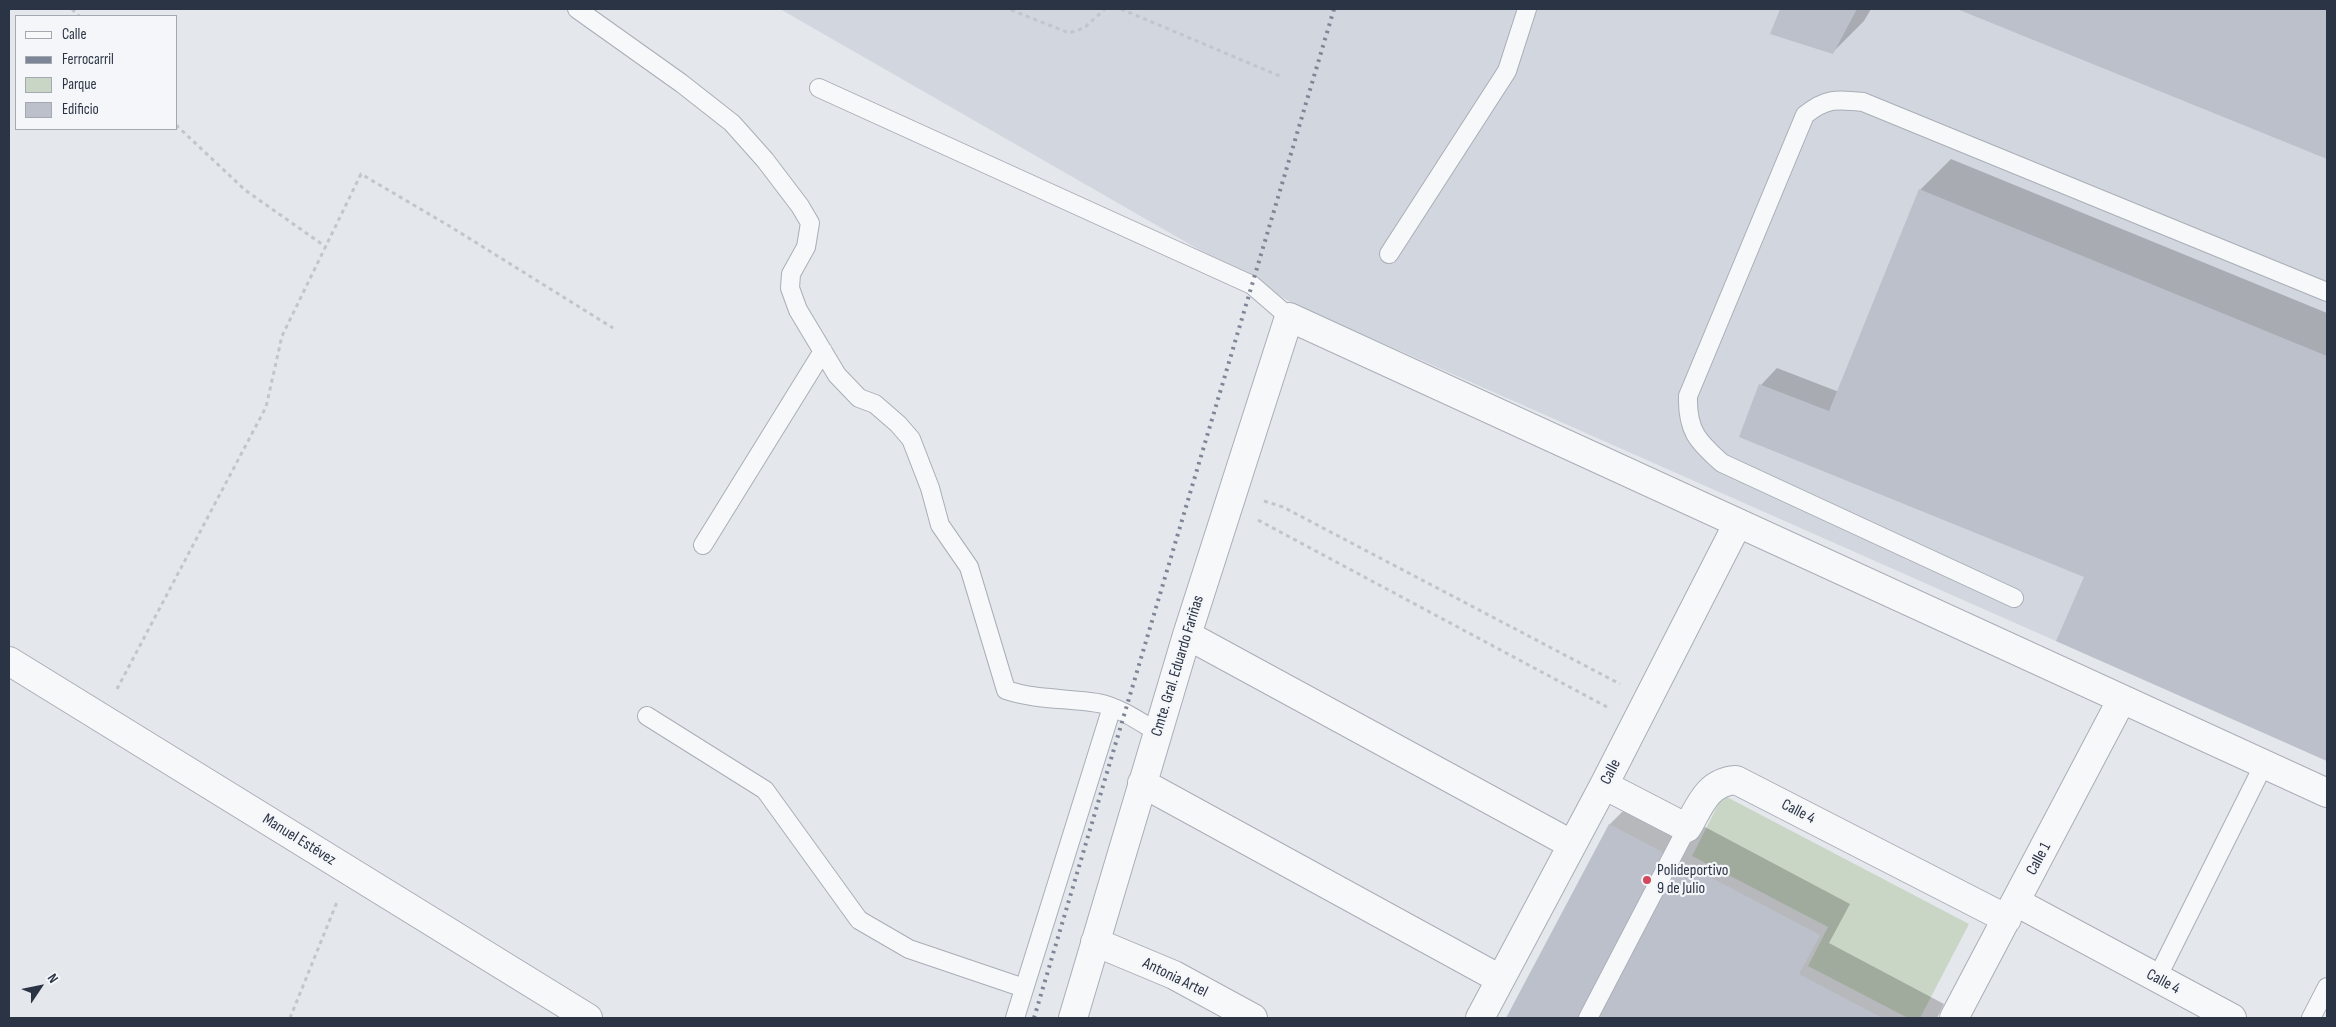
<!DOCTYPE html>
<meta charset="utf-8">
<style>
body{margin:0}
#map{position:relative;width:2336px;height:1027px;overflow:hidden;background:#e4e7ec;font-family:"Sofia Sans Condensed",sans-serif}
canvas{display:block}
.frame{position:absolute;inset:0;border:10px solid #2b3445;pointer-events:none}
.legend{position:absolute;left:15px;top:15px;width:162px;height:115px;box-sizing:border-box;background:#f4f6f9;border:1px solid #a4a8b1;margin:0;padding:6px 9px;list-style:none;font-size:15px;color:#2b3445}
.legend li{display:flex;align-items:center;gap:10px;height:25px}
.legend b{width:25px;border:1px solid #a4a8b1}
.north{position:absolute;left:15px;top:962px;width:50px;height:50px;-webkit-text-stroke:4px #f4f6f9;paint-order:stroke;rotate:56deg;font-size:14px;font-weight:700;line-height:20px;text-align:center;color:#2b3445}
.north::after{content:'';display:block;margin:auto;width:18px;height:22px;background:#2b3445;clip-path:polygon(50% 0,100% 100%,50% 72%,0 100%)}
</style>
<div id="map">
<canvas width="2336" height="1027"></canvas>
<div class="frame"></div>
<ul class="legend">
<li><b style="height:6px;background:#f7f8fa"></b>Calle</li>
<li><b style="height:6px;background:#7d8696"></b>Ferrocarril</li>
<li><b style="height:14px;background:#c9d6c5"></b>Parque</li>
<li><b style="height:14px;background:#bbc0ca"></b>Edificio</li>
</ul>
<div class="north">N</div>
</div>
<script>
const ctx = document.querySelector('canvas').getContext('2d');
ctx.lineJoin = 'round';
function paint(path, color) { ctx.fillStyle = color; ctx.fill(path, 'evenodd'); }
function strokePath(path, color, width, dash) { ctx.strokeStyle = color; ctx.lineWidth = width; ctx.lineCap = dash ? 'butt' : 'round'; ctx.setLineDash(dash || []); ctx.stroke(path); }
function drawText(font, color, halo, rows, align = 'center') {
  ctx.font = font + ' "Sofia Sans Condensed",sans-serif'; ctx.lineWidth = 4.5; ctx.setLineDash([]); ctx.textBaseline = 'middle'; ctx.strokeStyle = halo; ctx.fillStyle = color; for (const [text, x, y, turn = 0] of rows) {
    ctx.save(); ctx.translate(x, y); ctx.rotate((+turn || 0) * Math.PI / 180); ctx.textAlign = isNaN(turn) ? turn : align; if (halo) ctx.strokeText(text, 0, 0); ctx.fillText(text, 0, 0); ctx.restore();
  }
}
const built = new Path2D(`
 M780 9H2327V761L1292 303Z`);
const green = new Path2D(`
 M1723 795 1969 924 1920 1018H1908L1808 966 1828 927 1692 856Z`);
const shadow = new Path2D(`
 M1781 9H1871L1864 21 1833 52 1771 33Z
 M1960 9H2327V158Z
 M1951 159 2327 313V760L2058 640 2086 576 1761 385 1777 368 1839 392 1920 190Z
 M1641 793 1850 904 1829 943 1944 1004 1937 1018H1508L1610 824Z`);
const building = new Path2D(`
 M1780 9H1857L1833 54 1770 34Z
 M1957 9H2327V159Z
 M1919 189 2327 356V761L2056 641 2084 577 1739 437 1759 384 1829 411Z
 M1609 824 1820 935 1799 974 1882 1018H1506Z`);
const path = new Path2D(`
 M72 9 79 16
 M1121 9 1282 77
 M1011 10 1069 33 1084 28 1105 9
 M176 125 245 190 326 247
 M1264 501 1283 507 1620 684
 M1258 520 1607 707
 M117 689 266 407 282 336 361 174 451 227 613 328
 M290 1018 337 902`);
const service = new Path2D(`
 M577 9 681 83 732 123 765 160 800 206 810 223 806 247 791 274 790 288 798 310 837 375 859 398 875 404 898 424 911 439 930 488 940 525 969 567 1006 690C1036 700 1067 698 1098 703 1119 707 1139 721 1157 732
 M819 88 1252 285 1289 317
 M1389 254 1507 71 1527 9
 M703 545 823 351
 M2014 598 1722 463C1697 441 1687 430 1688 396L1805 115C1826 98 1837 99 1863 102L2327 292
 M647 716 765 790 859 920 909 949 1024 988
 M2157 978 2264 764
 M1015 1018 1112 707
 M1588 1018 1687 828
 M2311 1018 2327 987`);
const minor = new Path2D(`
 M1187 635 1571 844
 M9 661 588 1018
 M1142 783 1500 979
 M1604 785 1687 828C1700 806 1707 782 1736 780L2007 919
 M2016 902 2232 1018
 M1095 942 1174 975 1253 1018
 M1073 1018 1187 635 1289 317 2327 793
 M1480 1018 1604 785 1738 523
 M1954 1018 2122 699`);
const rail = new Path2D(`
 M1034 1018 1334 9`);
const markers = [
 [1647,880,5,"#d1495b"]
];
const streetNames = [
 ["Cmte. Gral. Eduardo Fariñas",1178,666,-73],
 ["Calle",1611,772,-63],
 ["Calle 4",1798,812,27],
 ["Manuel Estévez",299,840,32],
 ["Calle 1",2039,859,-62],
 ["Antonia Artel",1175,978,26],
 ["Calle 4",2163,982,28]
];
const poiNames = [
 ["Polideportivo",1657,871],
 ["9 de Julio",1657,889]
];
paint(built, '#d2d6de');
paint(green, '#c9d6c5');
paint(shadow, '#0003');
paint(building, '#bbc0ca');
strokePath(service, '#a9aeb7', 20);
strokePath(minor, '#a9aeb7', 30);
strokePath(path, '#c2c5cb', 3, [4, 4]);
strokePath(service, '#f7f8fa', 18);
strokePath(minor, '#f7f8fa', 28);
strokePath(rail, '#7d8696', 4, [2.5, 5]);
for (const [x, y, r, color] of markers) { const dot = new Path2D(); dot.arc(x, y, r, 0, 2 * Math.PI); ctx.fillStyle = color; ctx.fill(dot); strokePath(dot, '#f4f6f9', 2); }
drawText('16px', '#2b3445', '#f4f6f9', streetNames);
drawText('16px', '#2b3445', '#f4f6f9', poiNames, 'left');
</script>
